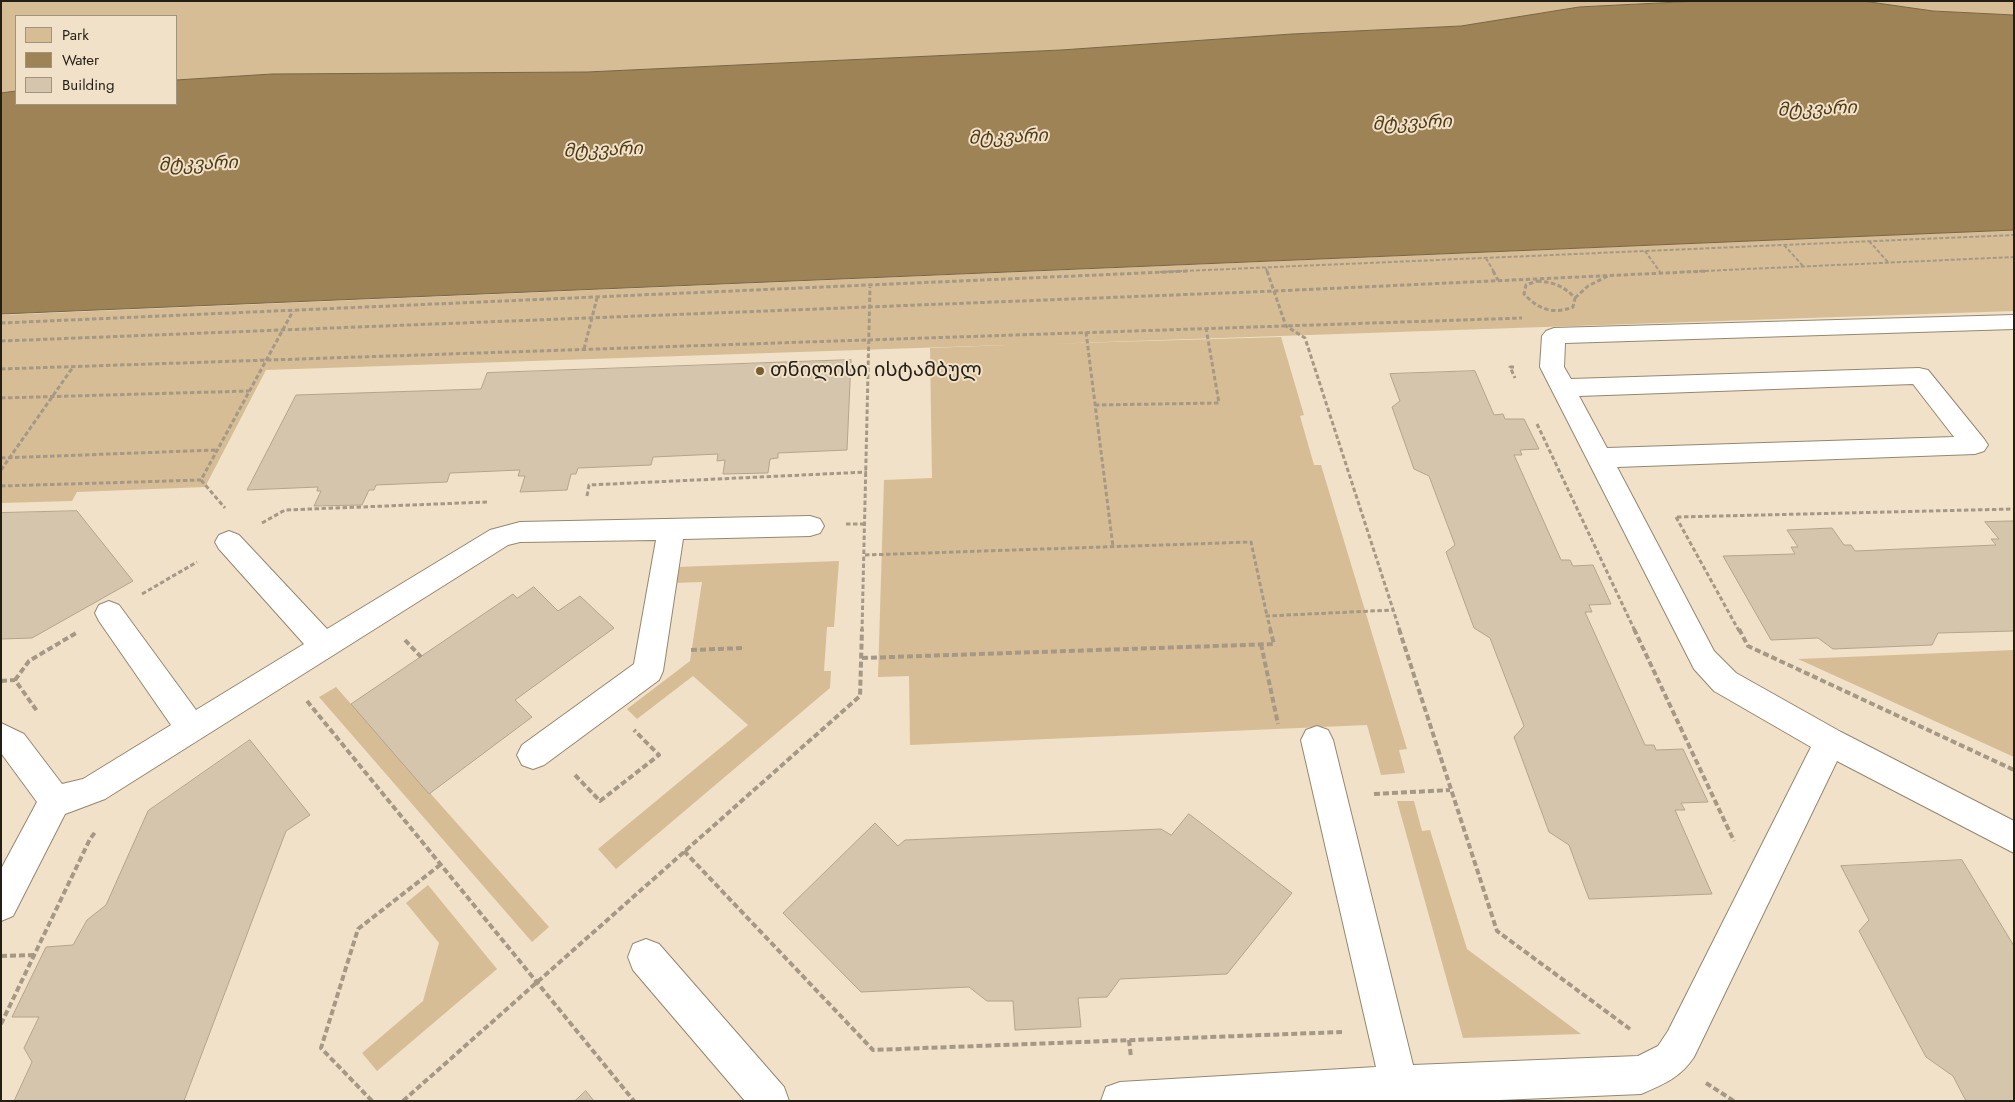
<!DOCTYPE html>
<meta charset="utf-8">
<style>
body{margin:0}
#map{position:relative;width:2015px;height:1102px;overflow:hidden;background:#f1e1c8;font-family:Jost,sans-serif}
canvas{display:block}
.frame{position:absolute;inset:0;border:2px solid #241f16;pointer-events:none}
.legend{position:absolute;left:15px;top:15px;width:162px;height:90px;box-sizing:border-box;background:#f1e1c8;border:1px solid #9f9381;margin:0;padding:6px 9px;list-style:none;font-size:15px;color:#241f16}
.legend li{display:flex;align-items:center;gap:10px;height:25px}
.legend b{width:25px;border:1px solid #9f9381}
</style>
<div id="map">
<canvas width="2015" height="1102"></canvas>
<div class="frame"></div>
<ul class="legend">
<li><b style="height:14px;background:#d7bd95"></b>Park</li>
<li><b style="height:14px;background:#9e8357"></b>Water</li>
<li><b style="height:14px;background:#d5c5ad"></b>Building</li>
</ul>
</div>
<script>
const ctx = document.querySelector('canvas').getContext('2d');
ctx.lineJoin = 'round';
function paint(path, color) { ctx.fillStyle = color; ctx.fill(path, 'evenodd'); }
function strokePath(path, color, width, dash) { ctx.strokeStyle = color; ctx.lineWidth = width; ctx.lineCap = dash ? 'butt' : 'round'; ctx.setLineDash(dash || []); ctx.stroke(path); }
function drawText(font, color, halo, rows, align = 'center') {
  ctx.font = font + ' Jost,"Noto Sans Georgian",sans-serif'; ctx.lineWidth = 4; ctx.setLineDash([]); ctx.textBaseline = 'middle'; ctx.strokeStyle = halo; ctx.fillStyle = color; for (const [text, x, y, turn = 0] of rows) {
    ctx.save(); ctx.translate(x, y); ctx.rotate((+turn || 0) * Math.PI / 180); ctx.textAlign = isNaN(turn) ? turn : align; if (halo) ctx.strokeText(text, 0, 0); ctx.fillText(text, 0, 0); ctx.restore();
  }
}
const green = new Path2D(`
 M1 1H1699L1579 7 1461 26 1292 34 1061 50 587 72 272 74 176 80V16H16V91L1 93Z
 M1863 1H2014V15L1933 11Z
 M2014 230V311L1045 344 1281 337 1304 415 1300 416 1314 465H1321L1407 749 1399 750 1405 773 1381 775 1367 725 910 745 909 676 878 677 884 480 932 478 930 348 1006 345 266 370 205 487 77 492 72 501 1 503V315Z
 M839 561 834 627H827L824 671H831L830 688 616 869 598 849 748 725 693 676 637 719 627 709 690 661 702 582 674 583 676 567Z
 M2014 650V757L1798 659Z
 M336 687 549 927 532 942 319 697Z
 M1397 801H1414L1422 831 1430 830 1467 949 1581 1034 1463 1038Z
 M428 885 497 969 377 1071 362 1053 423 1001 439 943 406 903Z`);
const water = new Path2D(`
 M1699 1H1863L1933 11 2014 15V230L1 314V93L16 91V104H176V80L272 74 587 72 1061 50 1292 34 1461 26 1579 7Z`);
const building = new Path2D(`
 M851 360 847 450 778 453V458L770 459 768 473 723 474 725 460 717 461 718 454 653 457 651 465 578 468 576 474H571L567 490 520 492 525 476H518L520 470 450 473 447 482 376 485 374 490H369L362 505 314 506 321 491H317L318 487 247 490 296 395 481 389 487 373Z
 M1475 371 1494 415 1503 414 1505 419H1524L1539 449 1520 450 1522 455H1514L1561 560H1570L1573 566 1593 565 1611 604 1589 605 1592 612H1585L1645 745H1654L1656 750 1683 749 1708 802 1681 803 1685 810H1675L1712 894 1589 899 1569 845 1549 832 1514 737 1524 726 1490 638 1474 628 1446 552 1455 545 1429 476 1414 469 1392 407 1400 401 1390 374Z
 M77 511 133 581 32 638 1 639V513Z
 M2010 521H2014V631L1938 633 1932 645 1833 649 1818 638 1771 640 1723 556 1795 554 1791 547H1798L1787 530 1832 528 1844 545H1851L1855 551 1996 545 1991 539H1999L1985 522Z
 M534 587 558 611 580 596 614 628 515 700 532 717 429 794 351 704 513 594 517 598Z
 M250 740 310 815 286 831 184 1101H14L32 1062 24 1048 39 1017H12L46 947 73 945 87 920 106 905 148 811Z
 M1189 814 1292 893 1227 974 1120 979 1107 997 1078 998 1081 1027 1015 1030 1013 1001H987L969 987 861 992 783 913 875 823 898 846 905 840 1161 829 1171 835Z
 M1962 860 2014 946V1101H1966L1953 1076 1926 1057 1859 931 1869 920 1841 866Z
 M586 1091 594 1101H575Z`);
const pathFar2 = new Path2D(`
 M1869 241 1888 262
 M1784 245 1803 266
 M1645 251 1660 272
 M1486 258 1494 272
 M1266 268 1267 272
 M1160 272 2014 235
 M1681 272 2014 257`);
const pathFar1 = new Path2D(`
 M1267 271 1286 326 1305 338 1400 631
 M1493 271 1498 280
 M1537 281C1553 282 1564 286 1575 298L1573 307C1553 315 1538 309 1524 294L1526 285Z
 M1575 298 1588 286 1608 276
 M1 323 1188 271
 M1086 332 1113 547
 M1 341 1275 291 1708 271
 M584 349 597 298
 M1514 367H1510L1515 378
 M1 369 1522 318
 M1 398 249 391
 M1095 405 1219 403 1206 328
 M1537 424 1635 631
 M1 458 217 450
 M1 470 73 367
 M201 480 225 508
 M1 486 201 480 293 311
 M587 496 589 485 867 472
 M1676 517 1739 631
 M1677 517 2014 509
 M262 523 285 510 487 502
 M846 524H865
 M865 555 1251 542 1267 616
 M142 594 197 562
 M862 631 870 287
 M1271 631 1267 616 1393 610`);
const path = new Path2D(`
 M1399 629 1497 931 1630 1029
 M1634 629 1734 841
 M1739 629 1748 646 2014 770
 M405 640 421 657
 M1261 644 1278 724
 M691 650 743 648
 M862 658 1274 644 1270 629
 M15 680 29 661 76 633
 M1 681 15 680 37 711
 M307 701 634 1101
 M575 775 600 801 659 755 634 730
 M1374 794 1450 790
 M684 851 873 1050 1342 1032
 M1 956 35 955
 M1 1024 90 839 96 831
 M1129 1040 1131 1057
 M1706 1083 1734 1101
 M372 1101 321 1048 358 929 440 865
 M403 1101 860 696 862 629`);
const service = new Path2D(`
 M2014 315V329L1565 343 1564 367 1571 379 1919 368 1928 370 1984 439 1988 445 1984 451 1975 454 1617 467 1714 651 1736 673 1841 732 2014 821V853L1837 761 1694 1057C1680 1078 1664 1084 1641 1094L1476 1101H1101L1106 1087 1120 1082 1376 1067 1301 740 1306 730 1317 726 1328 730 1333 740 1413 1065 1638 1056 1658 1046 1668 1031 1811 747 1714 691 1694 669 1540 367 1542 336 1546 331 1554 328ZM1913 384 1954 437 1607 448 1579 396Z
 M810 516 820 519 824 526 820 533 810 536 683 539 663 671 659 680 544 765 533 769 522 765 517 755 522 745 634 664 656 540 520 542 508 545 105 799 65 814 13 916 1 921V869L37 802 1 753V723L24 734 62 784 83 779 171 725 99 621 95 613 99 605 109 601 119 605 196 710 304 644 219 549 215 542 219 535 229 531 239 535 327 629 490 530 520 522Z
 M646 939 659 944 784 1087 789 1101H745L633 970 628 957 633 944Z`);
const markers = [
 [760,371,5,"#785d2f"]
];
const farWaternames = [
 ["მტკვარი",1817,110,-2],
 ["მტკვარი",1412,124,-2],
 ["მტკვარი",1008,138,-2],
 ["მტკვარი",603,151,-2],
 ["მტკვარი",198,165,-2]
];
const poiNames = [
 ["თნილისი ისტამბულ",770,371]
];
paint(green, '#d7bd95');
paint(water, '#9e8357');
strokePath(water, '#796544', 1);
paint(building, '#d5c5ad');
strokePath(building, '#b3a48c', 1);
strokePath(service, '#958770', 2);
strokePath(pathFar2, '#a59986', 2, [4, 2]);
strokePath(pathFar1, '#a59986', 3, [4.5, 2.5]);
strokePath(path, '#a59986', 4, [6, 3]);
paint(service, '#fff');
for (const [x, y, r, color] of markers) { const dot = new Path2D(); dot.arc(x, y, r, 0, 2 * Math.PI); ctx.fillStyle = color; ctx.fill(dot); strokePath(dot, '#f1e1c8', 2); }
drawText('italic 18px', '#4f3a16', '#f1e1c8', farWaternames);
drawText('20px', '#241f16', '#f1e1c8', poiNames, 'left');
</script>
